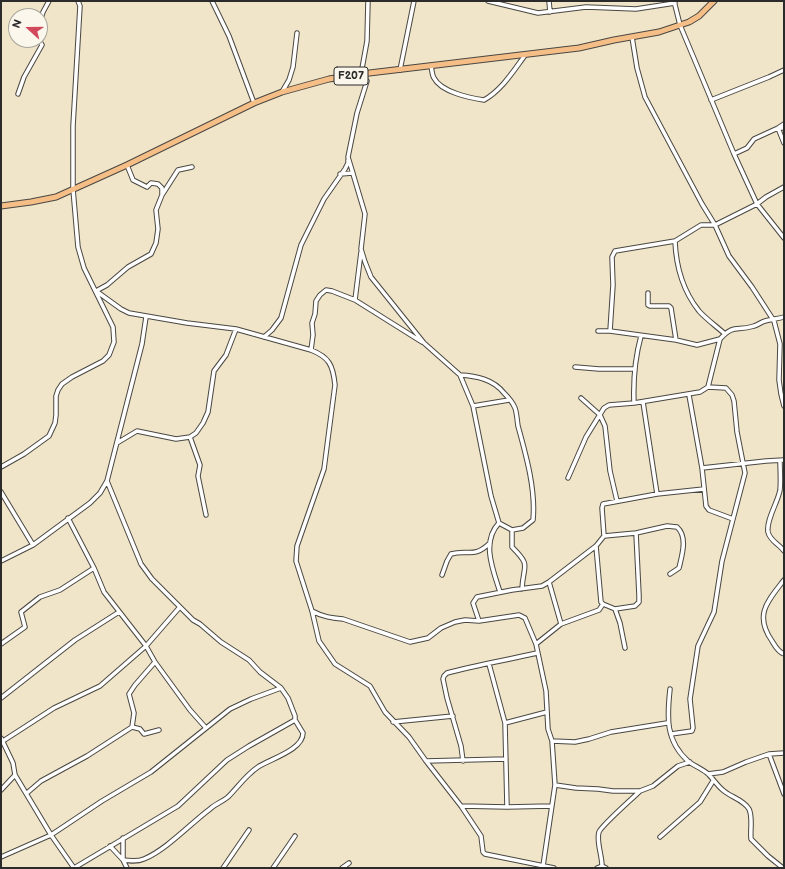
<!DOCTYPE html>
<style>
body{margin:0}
#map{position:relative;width:785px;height:869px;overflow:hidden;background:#f0e5c8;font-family:"Balsamiq Sans",sans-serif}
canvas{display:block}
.frame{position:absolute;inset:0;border:2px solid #2b2b2b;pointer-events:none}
.north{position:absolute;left:8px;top:8px;width:40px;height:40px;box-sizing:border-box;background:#fbf7ec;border:1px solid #a8a59f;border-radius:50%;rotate:291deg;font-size:11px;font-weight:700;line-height:16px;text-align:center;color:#2b2b2b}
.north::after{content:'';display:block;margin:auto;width:14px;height:18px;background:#d1495b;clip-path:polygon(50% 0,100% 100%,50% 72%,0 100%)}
</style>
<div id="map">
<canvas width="785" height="869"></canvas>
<div class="frame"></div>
<div class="north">N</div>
</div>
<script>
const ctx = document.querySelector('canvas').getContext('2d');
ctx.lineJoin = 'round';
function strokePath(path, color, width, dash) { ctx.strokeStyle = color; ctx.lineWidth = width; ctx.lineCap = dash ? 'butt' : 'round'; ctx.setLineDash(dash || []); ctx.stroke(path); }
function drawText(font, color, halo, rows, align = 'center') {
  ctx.font = font + ' "Balsamiq Sans",sans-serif'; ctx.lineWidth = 4; ctx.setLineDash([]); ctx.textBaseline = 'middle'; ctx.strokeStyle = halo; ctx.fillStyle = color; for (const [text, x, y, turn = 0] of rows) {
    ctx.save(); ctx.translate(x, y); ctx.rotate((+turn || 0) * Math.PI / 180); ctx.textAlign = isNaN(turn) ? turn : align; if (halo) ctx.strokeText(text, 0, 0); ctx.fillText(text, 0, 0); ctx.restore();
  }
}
const street = new Path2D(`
 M212 1 229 36 254 103
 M368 1 367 41 361 74 367 81 357 113 348 157 365 214 361 249 365 262 371 277 424 343 460 375 473 406
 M488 1 538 13 586 7 636 9 675 3
 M549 1 550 12
 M674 1 680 25 734 154 757 204 784 238
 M40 22 43 12 49 1
 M632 37 637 68 645 97 702 204 715 225 729 256 752 287 774 321 780 344 779 380 781 394 784 406
 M431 66C432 70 432 75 434 78 441 92 470 98 484 100 502 90 514 70 526 54
 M400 70 414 1
 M282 92 289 80 293 67 297 33
 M18 94 24 77 42 45 39 40
 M711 100 769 77 784 70
 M784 124 778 128 784 143
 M734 154 747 148 754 139 778 128H784
 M127 165 133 180 147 187 151 183 158 184 162 188V194
 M340 174 353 173
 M675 241C676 265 683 291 699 311 706 319 716 326 725 334
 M96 291 121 309 129 313 187 323 236 329 311 350C329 357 333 365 335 385L324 469 297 546 296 561 312 611 319 641 335 664 370 686 385 712 409 737 426 761 461 806 481 836 483 852 485 854 554 868
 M96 291 107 285 128 267 151 254 156 243 158 229 156 210 162 195 178 170 192 167
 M648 293V305L650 306H669L671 308 676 340
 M355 300 361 252
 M598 331H610L676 340 697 345 720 339
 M610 331 613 285 612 257 615 251 675 241 701 225H715L757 204 766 197 784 187
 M264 337 272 330 281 318 301 245 324 199 345 169 348 163V160
 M311 350 313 335 312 323 315 314 316 301 320 295 326 290 332 291 355 300 422 342
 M575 367 599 369H634
 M460 375C476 376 493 379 504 393 508 397 513 403 515 408 517 414 517 420 518 426 526 455 536 490 533 520L523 528 512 530 499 523 491 496 473 406 509 400
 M689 395 702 468 706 506 709 510 733 519
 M581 398 600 415 605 426 610 471 617 501
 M643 402 657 494
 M634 403C633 379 635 358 641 336
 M190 437 200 465 198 476 206 515
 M117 443 137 431 176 439 190 437 196 433 203 423 208 412 214 371 226 355 236 329
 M780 461C780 470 781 481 780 490 778 502 766 520 768 532 770 541 779 544 784 551
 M1 467 24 454 49 436 55 423 56 415V396L58 390 62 384 72 377 103 361 109 355 114 342 113 327 84 268 78 247 73 189V126L80 6 78 1
 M702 468 766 461 784 460
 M568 478 586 437 604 408 609 405 634 403 700 392 708 387 720 339C735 323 736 332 754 326 758 325 761 322 765 321 772 319 778 319 784 317
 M107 481 141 564 152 579 193 620 200 624 221 642 249 660 260 672 281 688 288 698 295 716V720L303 733C303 750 270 759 258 767 246 775 238 787 228 797 222 802 215 804 210 809 190 824 166 850 144 859 137 862 130 861 123 860V838
 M1 492 33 545
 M68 518 94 568 104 592 146 646 155 662 190 710 206 728
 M499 523C481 542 493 570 500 592
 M512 530V547C532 567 523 564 522 589
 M604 536 636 533 667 526 677 527C688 537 682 555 679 568L670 574
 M1 561 33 545 90 503 100 493 107 481 142 344 146 317
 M442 575 447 561 451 554C469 549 473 559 490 543
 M784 580C767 602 754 615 772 641 775 646 778 652 784 654
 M549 582 561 624
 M603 604 615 609 620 623 625 648
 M615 609 635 606 639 602V595L636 533
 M312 611C323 617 332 618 343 619L410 642 428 638 441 628 455 622 465 620 479 621 519 615 525 618 536 644 546 691 548 729 552 741 555 785 543 866
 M479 621 473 603 477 597 512 590 542 586 549 582 596 546 604 536 602 508 603 504 657 494 704 489
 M1 644 25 627 21 612 40 597 60 590 94 568
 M536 644 561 624 599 610 603 604 601 602 596 546
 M489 664 505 723 507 807
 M670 689C667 717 665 741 689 762 695 766 702 769 707 773 713 778 717 786 724 791 731 797 744 800 749 809 753 817 750 830 751 839L768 856 783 868
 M1 698 75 640 119 612
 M393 722 453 716
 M505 723 547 712
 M132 727 134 713 129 694 135 685 155 662
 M671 734 692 731 693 728 690 699 698 646 714 612 722 561 745 473 737 432 734 401 732 395 726 388 708 387
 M1 738 13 763 15 775 51 835 74 868 178 806 227 760 249 746 295 720
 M3 741 54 708 100 686 146 646 179 608
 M552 741 575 742 589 739 611 732 667 723
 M769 754 784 794
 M426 761 506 759
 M463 761 461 746 447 698 443 679 444 676 447 673C477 665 507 660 537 653
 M708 774 723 772 746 762 769 754 784 753
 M555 785 576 788 598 789 613 791H640L653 786 678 766 690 762
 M1 790 15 775
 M27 793 41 781 87 756 132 727 140 729 144 734 159 730
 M461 806 507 807 552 806
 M660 837 700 802 713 781
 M110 846 123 860 127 868
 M1 857 51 835 102 801 151 772 230 709 251 699 281 688
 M602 866C602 855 596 841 599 832 602 825 632 799 640 791
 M223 868 249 830
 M273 868 295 836
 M342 868 349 863
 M597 868 602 866 606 868`);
const primary = new Path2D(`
 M1 206 31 202 56 197 127 165 254 103 282 92 329 79 361 74 579 48 614 40 659 32 689 22 699 16 714 1`);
const shields = [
 [351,76,34]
];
const shieldNames = [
 ["F207",351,76]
];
strokePath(street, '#494743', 5.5);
strokePath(primary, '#494743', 7);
strokePath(street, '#fff', 3.5);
strokePath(primary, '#f6be87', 5);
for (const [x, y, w] of shields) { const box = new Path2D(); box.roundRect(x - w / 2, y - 9, w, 18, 3); ctx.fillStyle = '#fbf7ec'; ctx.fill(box); strokePath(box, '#2b2b2b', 1); }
drawText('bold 11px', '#2b2b2b', null, shieldNames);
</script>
